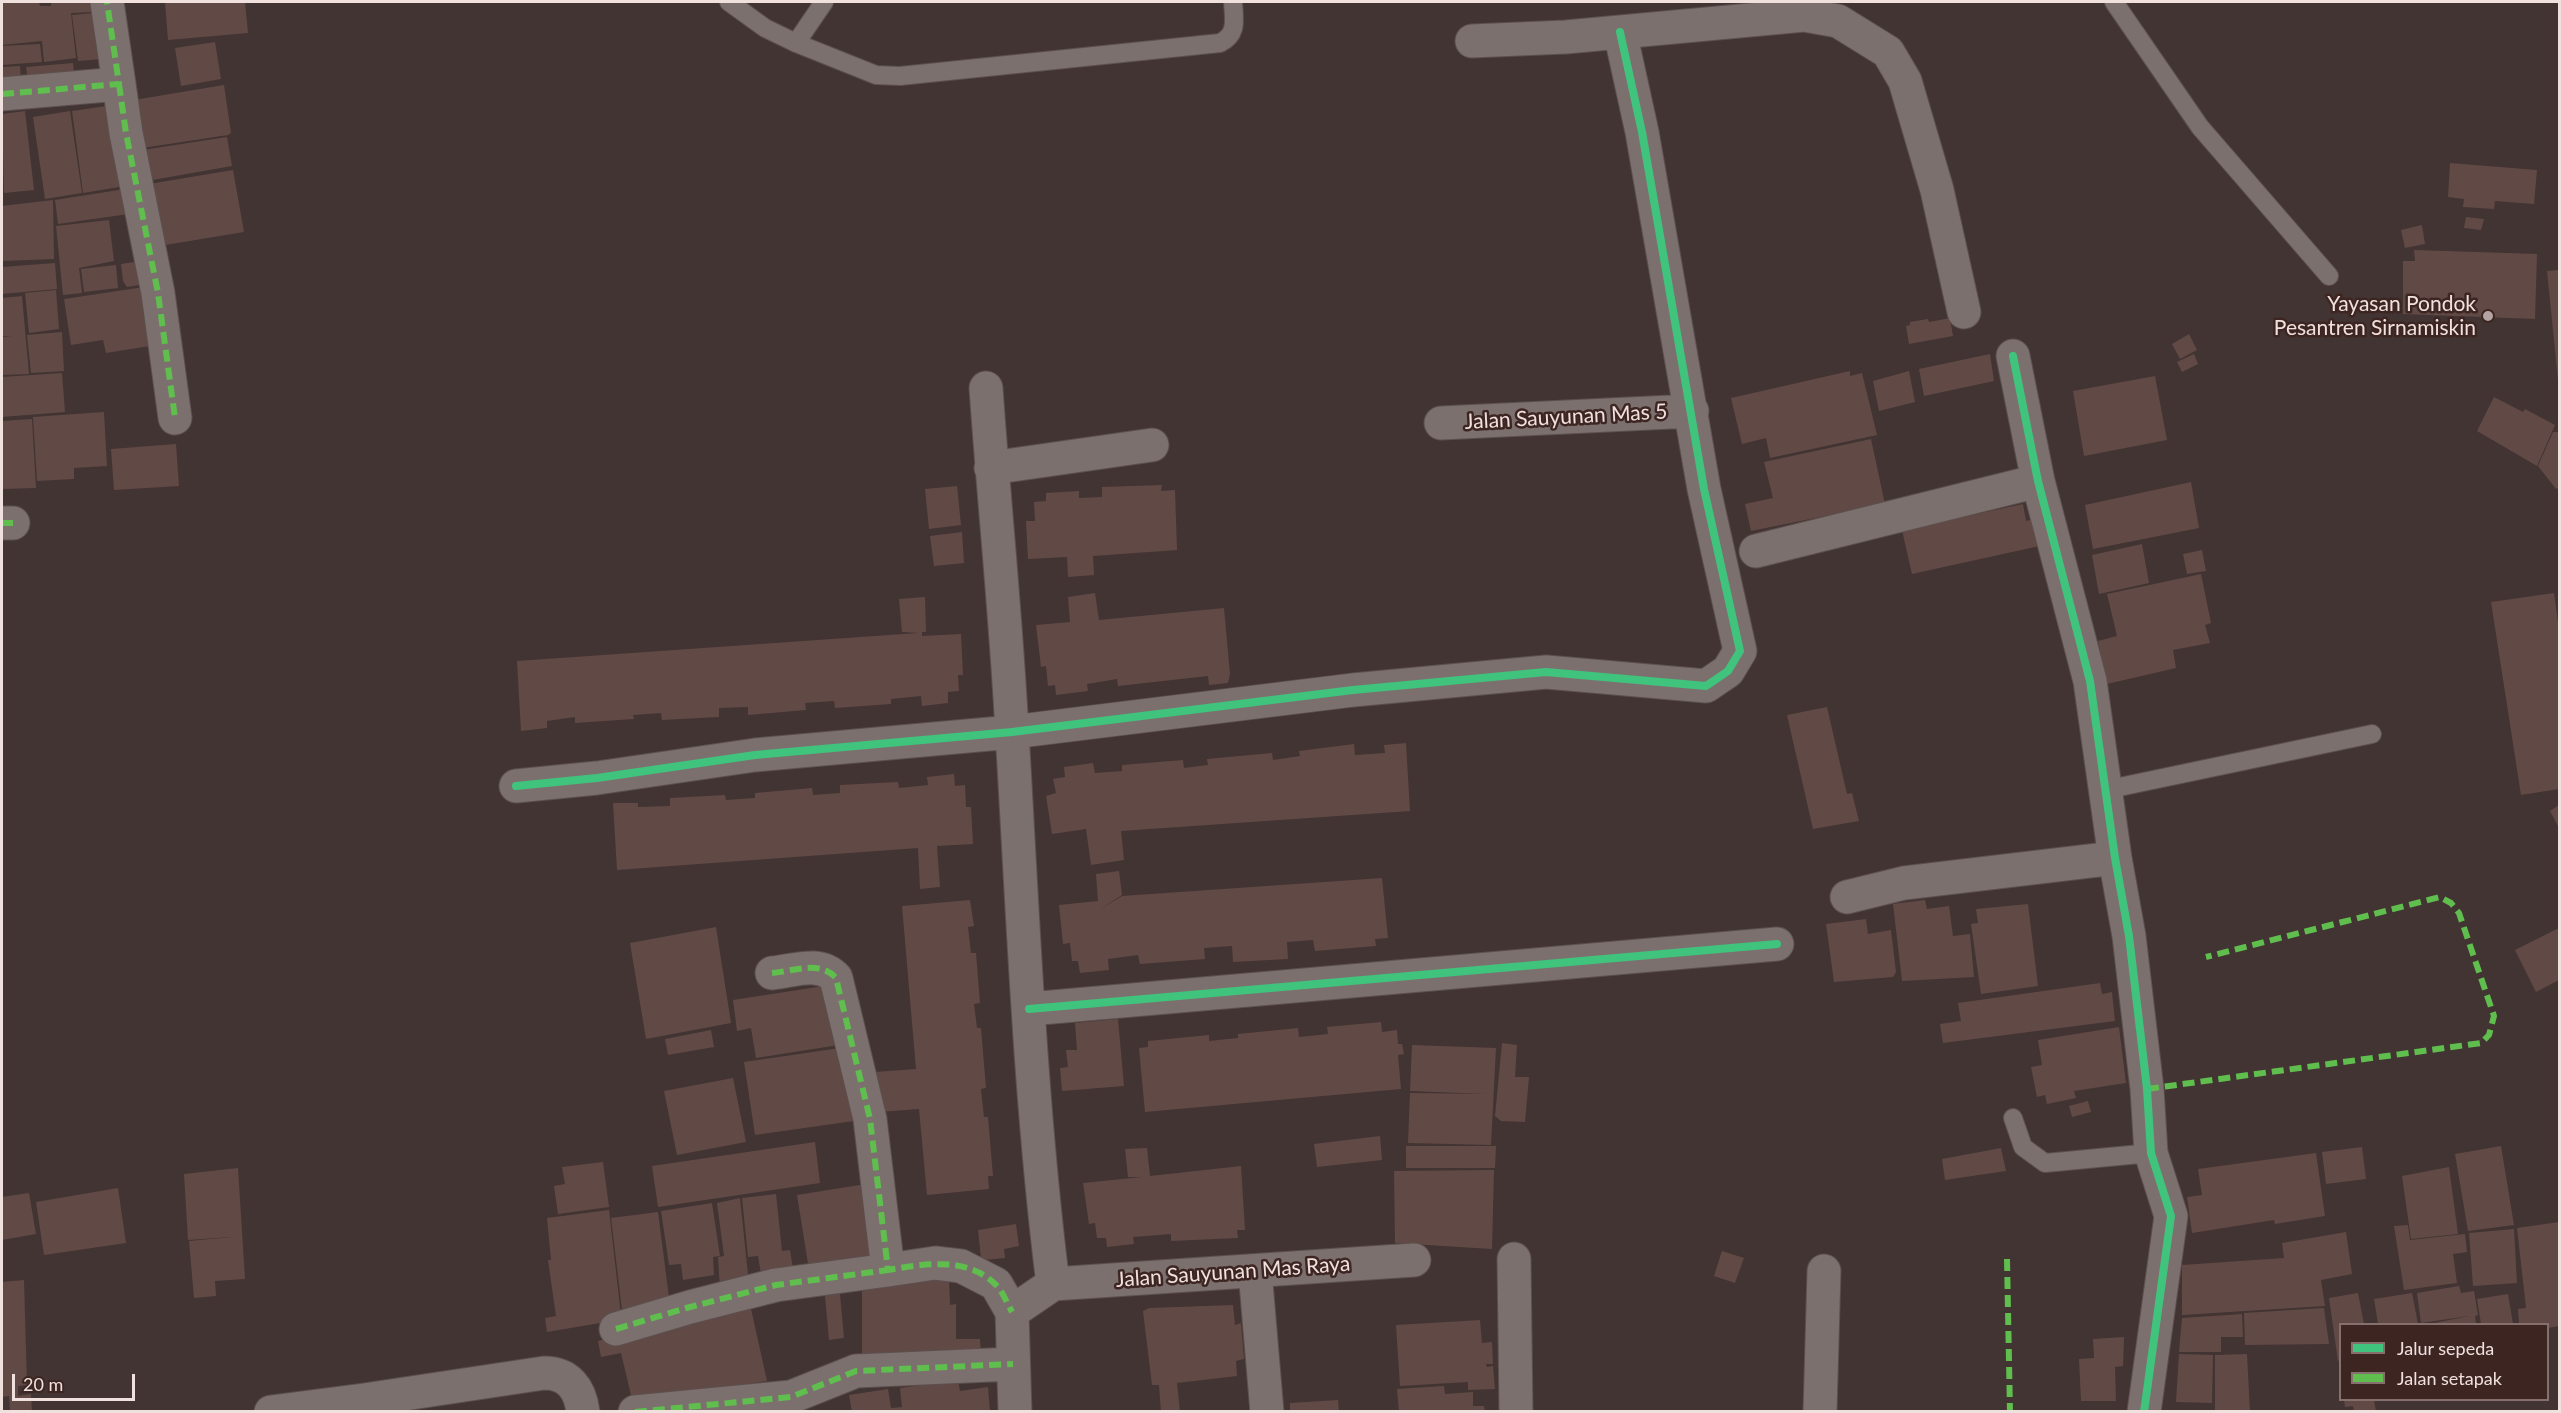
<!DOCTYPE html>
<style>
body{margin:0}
#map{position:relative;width:2561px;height:1413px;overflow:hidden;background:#423432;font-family:Lato,sans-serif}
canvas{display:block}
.frame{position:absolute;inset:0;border:3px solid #f0e0de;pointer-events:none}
.legend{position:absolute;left:2339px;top:1323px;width:210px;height:78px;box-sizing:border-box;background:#3d2622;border:2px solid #85706d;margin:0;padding:8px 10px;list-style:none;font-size:18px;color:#f0e0de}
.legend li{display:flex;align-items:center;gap:12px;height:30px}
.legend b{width:30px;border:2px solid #85706d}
.scale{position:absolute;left:12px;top:1374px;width:123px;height:27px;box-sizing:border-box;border:3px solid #f0e0de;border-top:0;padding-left:8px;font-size:18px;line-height:21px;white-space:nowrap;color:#f0e0de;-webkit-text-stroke:4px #3d2622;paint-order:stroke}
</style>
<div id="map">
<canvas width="2561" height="1413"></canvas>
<div class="frame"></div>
<ul class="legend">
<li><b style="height:8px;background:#40c37c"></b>Jalur sepeda</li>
<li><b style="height:8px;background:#5fbe4e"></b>Jalan setapak</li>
</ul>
<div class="scale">20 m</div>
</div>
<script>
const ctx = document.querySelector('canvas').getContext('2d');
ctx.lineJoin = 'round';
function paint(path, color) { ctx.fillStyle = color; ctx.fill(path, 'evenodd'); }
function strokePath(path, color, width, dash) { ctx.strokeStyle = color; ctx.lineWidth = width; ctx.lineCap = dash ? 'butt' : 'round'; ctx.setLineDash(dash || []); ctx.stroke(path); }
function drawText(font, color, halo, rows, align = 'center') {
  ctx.font = font + ' Lato,sans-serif'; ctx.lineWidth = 5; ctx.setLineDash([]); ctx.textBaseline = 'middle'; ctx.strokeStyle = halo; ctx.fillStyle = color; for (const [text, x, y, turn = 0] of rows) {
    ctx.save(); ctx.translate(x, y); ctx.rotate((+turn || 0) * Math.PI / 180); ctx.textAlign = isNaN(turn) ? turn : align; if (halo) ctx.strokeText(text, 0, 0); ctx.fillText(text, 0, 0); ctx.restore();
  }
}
const building = new Path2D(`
 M2 2H39L40 6H51V2H95V12L71 13 76 58 44 62 42 41 2 45Z
 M165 2H245L248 33 168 40Z
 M94 13 102 59 78 61 72 15Z
 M215 42 221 79 181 86 175 48Z
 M40 44 42 62 2 65V46Z
 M73 63 75 83 29 87 26 67Z
 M20 66 21 81 2 82V67Z
 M224 85 231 133 228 135 136 149 128 101Z
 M114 105 125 186 83 193 72 111Z
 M25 111 34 190 4 193 2 114Z
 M70 111 82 193 45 199 33 117Z
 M227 137 232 166 141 182 136 151Z
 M2450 163 2537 170 2534 204 2495 201 2494 209 2463 207 2464 199 2448 197Z
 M233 170 244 232 153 247 143 185Z
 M125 189 129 214 58 224 55 200Z
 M53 200 54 259 2 261V206Z
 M2466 217 2484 219 2481 230 2464 228Z
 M109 220 114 261 79 268 82 293 63 295 56 226Z
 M2422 225 2425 244 2405 248 2401 230Z
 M2414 250 2537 254 2535 319 2403 314V261H2415Z
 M148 260 151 283 127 287 123 281 121 264Z
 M55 263 57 289 2 294V267Z
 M116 265 118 288 84 292 81 269Z
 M2559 270V380H2558L2547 271Z
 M151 286 156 345 106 353 103 340 71 345 64 299Z
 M56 290 59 329 29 333 25 293Z
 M22 296 29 374 2 375V337L12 336H2V298Z
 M1950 318 1953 336 1909 344 1906 326 1910 325V322L1928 319 1929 322Z
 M62 332 64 371 31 373 27 335Z
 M2189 334 2197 350 2180 359 2172 344Z
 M1990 354 1994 381 1924 396 1919 369Z
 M2194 354 2198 364 2182 372 2177 362Z
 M1850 371V376L1862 373 1877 435 1770 458 1766 438 1742 444 1731 398Z
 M1909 371 1915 402 1879 411 1873 381Z
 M62 373 65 412 2 417V377Z
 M2155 376 2167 440 2084 456 2073 391Z
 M2494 397 2523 412 2525 409 2555 425 2537 466 2477 431Z
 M104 412 107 466 74 468V479L37 481 33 417Z
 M32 419 36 488 2 489V421Z
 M2553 432H2559V488L2556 489 2538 466Z
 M1871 439 1885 504 1751 531 1745 504 1773 498 1764 462Z
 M176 444 179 486 114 490 111 449Z
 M2191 482 2199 528 2093 549 2085 505Z
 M1162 485 1161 491 1175 490 1177 550 1093 556 1094 575 1068 577 1067 557 1028 559 1026 521H1035L1034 502 1046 501V493L1079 491V498L1102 497V487Z
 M957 486 961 525 929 529 925 489Z
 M2023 504 2026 521 2039 518 2044 545 1912 574 1902 530Z
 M962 532 964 563 934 566 930 536Z
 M2142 544 2149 583 2099 594 2092 555Z
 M2202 550 2206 571 2187 574 2183 554Z
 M2201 574 2211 623 2205 625 2210 643 2173 650 2176 668 2107 684 2098 641 2117 636 2107 594Z
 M1095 593 1099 620 1224 608 1230 674 1228 683 1209 685 1208 676 1118 686 1117 679 1087 684 1088 691 1056 695 1055 685 1048 686 1046 666 1041 667 1036 625 1070 622 1068 597Z
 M2554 593 2559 630V789L2521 795 2491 602Z
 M925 597 926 632H922V636L961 634 963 675H958L959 691 948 692V703L922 706 921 696 891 699V704L864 706 835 708 834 701 805 703 806 710 748 715V707L719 708V717L662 720 661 713 633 715 634 719 575 723V717L547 721V728L521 731 517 661 918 633 902 632 899 599Z
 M1827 707 1847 794 1852 793 1859 821 1813 829 1787 715Z
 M1406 743 1410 811 1121 831 1124 860 1091 865 1086 829 1052 834 1046 796 1056 793 1053 779 1065 777 1064 767 1093 763 1095 773 1122 771V765L1183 760 1184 768 1208 765 1207 759 1272 753 1273 760 1300 756 1299 751 1354 744 1355 755 1385 753 1384 745Z
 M954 774 955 786 965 785 966 807H971L973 844 937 846 940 887 920 889 918 848 617 870 613 803H638V807L670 806V798L725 795 726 800 755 798V793L812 788 813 795 840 793V785L898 782 899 788 928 785 927 777Z
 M2559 805V828L2550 811Z
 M1119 871 1122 895 1099 910 1122 896 1382 878 1388 938 1375 939 1376 946 1315 951 1313 940 1287 942 1288 959 1233 962 1232 946 1204 948 1205 959 1140 964 1138 955 1108 959 1109 970 1080 973 1078 961H1072L1070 943 1063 944 1059 905 1098 901 1096 874Z
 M970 900 974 926 968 927 971 953H976L980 1003 974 1004 977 1028H981L986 1088 981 1089 984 1117H988L993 1176H988L989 1189 927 1195 919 1109 879 1112 875 1072 916 1069 902 906Z
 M1925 900 1927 909 1949 906 1953 936 1970 934 1974 977 1902 981 1893 904Z
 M2028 904 2038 986 1981 994 1971 924 1978 923 1976 909Z
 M1866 919 1868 934 1891 930 1896 972 1893 977 1834 982 1826 924Z
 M716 927 731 1023 646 1039 630 943Z
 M2559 928V980L2536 992 2515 950Z
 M2100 983 2102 994 2112 992 2115 1021 1943 1043 1940 1024 1961 1021 1958 1003Z
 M830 985 839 1045 756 1058 751 1028 737 1031 733 1000Z
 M1118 1019 1124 1086 1062 1091 1060 1068 1068 1067 1066 1050H1077L1075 1023Z
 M1381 1022 1382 1032 1397 1030 1398 1044H1402L1404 1054 1398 1055 1401 1089 1145 1112 1139 1048 1148 1047V1041L1209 1035V1041L1238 1038V1034L1298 1028 1299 1037 1328 1034 1327 1027Z
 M2119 1027 2126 1083 2074 1091 2076 1098 2047 1104 2045 1095 2037 1097 2031 1067 2042 1065 2038 1040Z
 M711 1030 714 1047 668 1055 665 1039Z
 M1502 1043 1517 1045 1515 1077H1529L1525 1122 1501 1121 1495 1116Z
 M1412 1045 1496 1048 1491 1145 1408 1143 1410 1093 1487 1094 1410 1091Z
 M840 1048 861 1120 755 1135 744 1062Z
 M733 1078 746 1142 677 1155 664 1091Z
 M2088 1101 2091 1112 2072 1117 2069 1106Z
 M1380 1136 1382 1160 1317 1167 1314 1144Z
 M815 1142 820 1183 658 1207 652 1166Z
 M1406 1146H1496L1495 1168H1406Z
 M2501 1146 2514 1225 2468 1231 2455 1154Z
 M2362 1147 2366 1179 2326 1184 2322 1152Z
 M1147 1148 1150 1176 1241 1166 1245 1230H1237L1238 1238 1171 1241V1234L1133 1237 1134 1244 1107 1247 1106 1238H1097L1095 1223 1089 1224 1083 1183 1142 1177H1128L1125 1149Z
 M2001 1148 2006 1171 1945 1180 1942 1159Z
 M2316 1153 2325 1216 2275 1224 2274 1220 2192 1233 2187 1197 2202 1195 2198 1169Z
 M603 1162 609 1207 558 1214 554 1186 565 1184 562 1167Z
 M2449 1167 2458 1234 2411 1239 2402 1176Z
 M238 1168 245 1279 215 1281 216 1296 194 1298 189 1241 232 1237 188 1240 184 1174Z
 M1494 1170 1492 1249 1395 1243 1394 1171Z
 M872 1183 883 1264 810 1276 797 1195Z
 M118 1188 126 1243 44 1255 36 1202Z
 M29 1193 36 1234 2 1240V1197Z
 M776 1194 782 1251 790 1250 794 1275 762 1280 758 1256 748 1257 742 1198Z
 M740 1198 749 1284 720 1289 718 1257 724 1256 717 1203Z
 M712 1203 720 1256 713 1257 714 1275 683 1280 681 1264 669 1265 661 1211Z
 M609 1210 621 1315 618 1320 547 1332 545 1318 556 1316 548 1260H551L547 1218Z
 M658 1212 670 1305 622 1310 611 1218Z
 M2559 1222V1326L2548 1328V1324H2519L2518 1309 2526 1308 2517 1228Z
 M1016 1224 1019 1246 1004 1249 1005 1258 984 1260 981 1258 978 1230Z
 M2408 1225 2410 1240 2465 1234 2467 1252 2453 1254 2457 1283 2404 1290 2394 1226Z
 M2514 1229 2517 1283 2473 1286 2469 1233Z
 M2346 1232 2352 1274 2321 1280 2325 1306 2182 1315V1265L2284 1258 2282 1243Z
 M1722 1251 1744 1258 1735 1283 1714 1276Z
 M949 1279 950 1305 956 1304V1339H980L981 1356 862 1354V1284Z
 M24 1280 27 1385 18 1386V1396L31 1394 32 1412H10L9 1396 2 1397V1282Z
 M839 1283 844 1338 829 1340 824 1285Z
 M2459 1286 2461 1293 2474 1291 2478 1315 2475 1316 2476 1324H2429L2469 1316 2421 1323 2417 1293Z
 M2358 1293 2364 1324H2340V1360L2338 1361 2329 1298Z
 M2412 1293 2418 1324H2378L2374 1299Z
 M2508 1294 2513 1324H2481L2477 1299Z
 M749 1300 767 1381 712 1389 634 1408 621 1353 601 1357 598 1341Z
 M1233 1305 1235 1325 1241 1323 1244 1359 1236 1361 1237 1376 1177 1383 1180 1412H1161L1159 1385H1152L1143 1311 1149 1308Z
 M2324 1308 2329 1344 2245 1345 2244 1313Z
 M2242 1314 2243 1337H2221V1352H2179L2182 1318Z
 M1480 1320 1482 1343 1492 1342 1493 1364H1486L1487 1367 1493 1366 1495 1389 1468 1390V1382L1400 1386 1396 1325Z
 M2124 1337 2123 1366 2115 1367 2116 1401H2081L2079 1359 2094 1358 2093 1339Z
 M2179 1354 2213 1355 2212 1403 2176 1402Z
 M2247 1354 2250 1412H2215V1355Z
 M958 1380 960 1391 988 1387 990 1412H852L849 1395 888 1389 891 1408 902 1407 900 1388Z
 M1444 1386 1445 1394 1473 1392V1406H1484L1485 1412H1399L1397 1389Z
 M1338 1400 1339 1412H1290V1403Z
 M2344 1400H2374L2376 1412H2354L2353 1406 2345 1407Z`);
const lane = new Path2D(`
 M729 2 765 28 796 43 876 75 900 76 1220 43C1238 34 1234 20 1233 2
 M2114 2 2200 127 2329 276
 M796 43 824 2
 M2105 790 2372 734
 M2013 1118 2023 1147 2045 1163 2151 1153`);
const street = new Path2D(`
 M1472 41 1566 37 1804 15 1838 21 1888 52 1905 81 1937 190 1964 312
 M119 84 126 133 158 293 175 418
 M2 94 119 84 107 2
 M2013 356 2038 481 2090 681 2115 858 2129 936 2147 1089 2151 1153 2171 1216 2144 1412
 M986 388C994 502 1006 617 1012 732 1023 916 1030 1101 1053 1284
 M1441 423 1692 411
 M991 468 1152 445
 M2 523H13
 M1756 551 2038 481
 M516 786 597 778 755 755 1012 732 1353 690 1546 672 1706 686 1728 671 1740 651 1704 489 1642 132 1620 32
 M1847 897 1904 883 2115 858
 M772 973C794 971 820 960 836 978L870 1119 888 1270 935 1263 961 1266 996 1284 1012 1312 1015 1412
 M1029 1009 1777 944
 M1514 1259 1516 1412
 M1255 1271 1267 1412
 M1012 1312 1053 1284 1414 1260
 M616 1329 690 1307 776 1285 888 1270
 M271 1412 364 1400 544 1373C568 1373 580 1388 583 1412
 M635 1412 791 1397 856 1371 1013 1364
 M1820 1412 1824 1271`);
const quiet = new Path2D(`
 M119 84 126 133 158 293 175 418
 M2 94 119 84 107 2
 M2 523H13
 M772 973C794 971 820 960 836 978L870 1119 888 1270C923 1264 966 1256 995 1284 1002 1290 1007 1303 1012 1312
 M2147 1089 2481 1043 2489 1035 2494 1016 2459 913 2451 903 2440 897 2206 957
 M2007 1259 2010 1412
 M616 1329 690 1307 776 1285 888 1270
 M635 1412 791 1397 856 1371 1013 1364`);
const cycleway = new Path2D(`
 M2013 356 2038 481 2090 681 2115 858 2129 936 2147 1089 2151 1153 2171 1216 2144 1412
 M516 786 597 778 755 755 1012 732 1353 690 1546 672 1706 686 1728 671 1740 651 1704 489 1642 132 1620 32
 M1029 1009 1777 944`);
const markers = [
 [2488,316,6,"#b3a4a2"]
];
const poiNames = [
 ["Yayasan Pondok",2476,304],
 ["Pesantren Sirnamiskin",2476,328]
];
const streetNames = [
 ["Jalan Sauyunan Mas 5",1566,417,-3],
 ["Jalan Sauyunan Mas Raya",1233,1272,-4]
];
paint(building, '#614946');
strokePath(lane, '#5c504e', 20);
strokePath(street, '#5c504e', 35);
strokePath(lane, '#7c706f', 18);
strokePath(street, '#7c706f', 33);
strokePath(quiet, '#5fbe4e', 6, [12, 6]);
strokePath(cycleway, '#40c37c', 8);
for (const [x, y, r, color] of markers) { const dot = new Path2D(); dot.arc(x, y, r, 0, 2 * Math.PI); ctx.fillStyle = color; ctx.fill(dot); strokePath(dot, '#3d2622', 2); }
drawText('21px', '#f0e0de', '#3d2622', poiNames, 'right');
drawText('21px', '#f0e0de', '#3d2622', streetNames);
</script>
